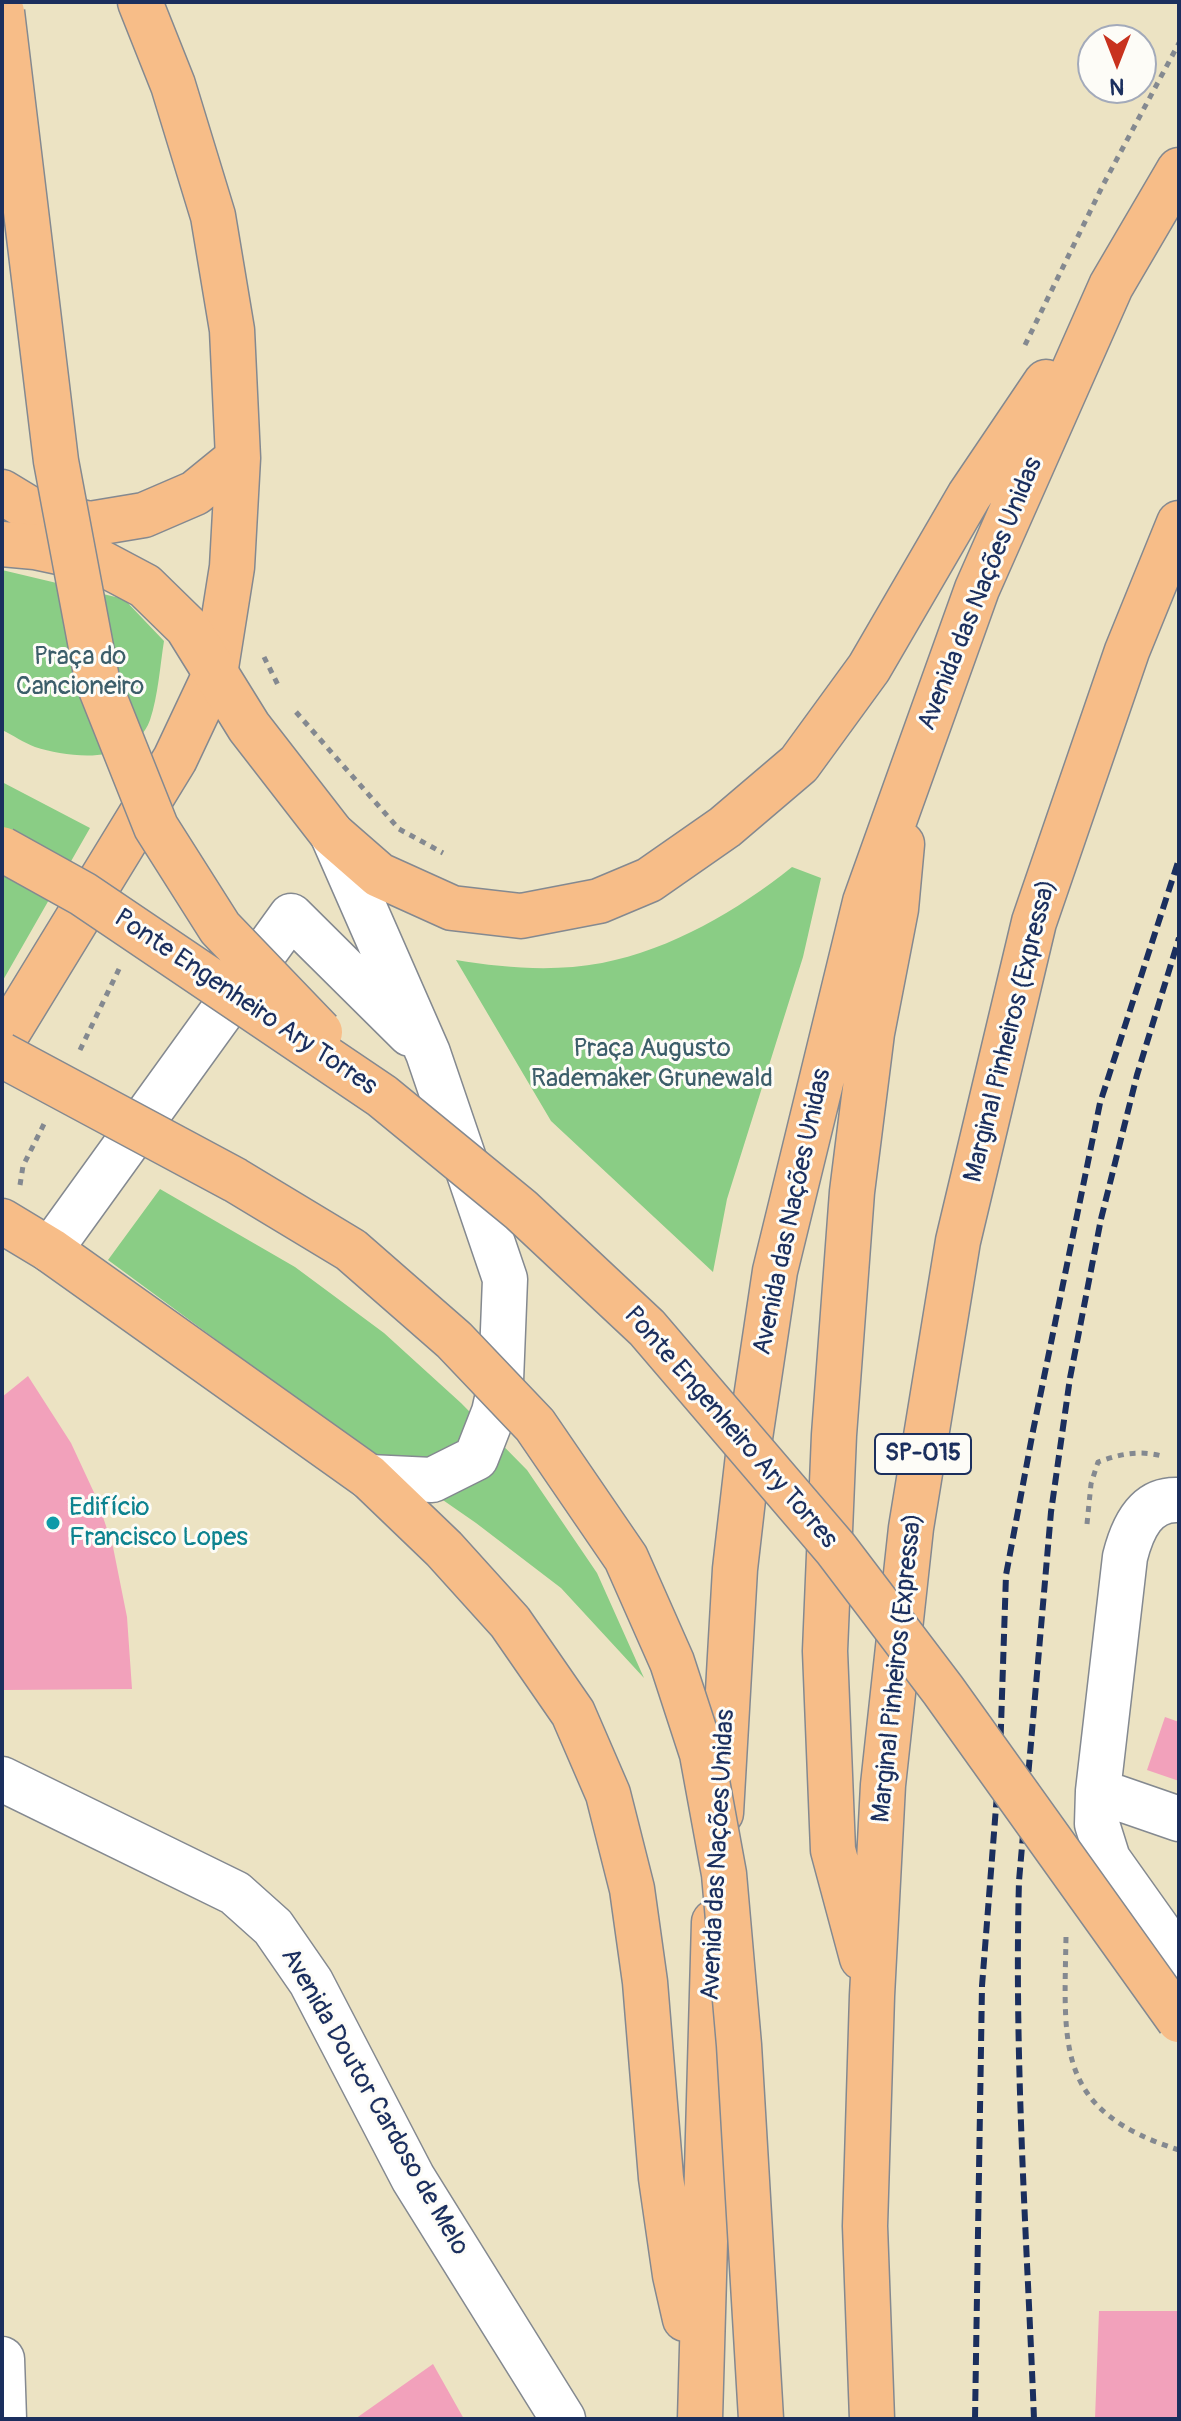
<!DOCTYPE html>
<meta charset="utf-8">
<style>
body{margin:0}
#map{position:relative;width:1181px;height:2421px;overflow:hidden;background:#ece3c3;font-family:Pangolin,sans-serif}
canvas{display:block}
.frame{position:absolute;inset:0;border:4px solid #1b2f5e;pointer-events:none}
.north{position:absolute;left:1077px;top:24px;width:80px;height:80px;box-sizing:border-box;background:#fdfcf7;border:2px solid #a3aaba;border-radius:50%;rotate:180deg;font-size:22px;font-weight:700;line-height:32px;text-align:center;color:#1b2f5e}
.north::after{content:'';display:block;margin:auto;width:28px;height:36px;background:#c8321e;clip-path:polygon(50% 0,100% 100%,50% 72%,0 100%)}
</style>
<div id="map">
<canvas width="1181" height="2421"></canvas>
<div class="frame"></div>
<div class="north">N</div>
</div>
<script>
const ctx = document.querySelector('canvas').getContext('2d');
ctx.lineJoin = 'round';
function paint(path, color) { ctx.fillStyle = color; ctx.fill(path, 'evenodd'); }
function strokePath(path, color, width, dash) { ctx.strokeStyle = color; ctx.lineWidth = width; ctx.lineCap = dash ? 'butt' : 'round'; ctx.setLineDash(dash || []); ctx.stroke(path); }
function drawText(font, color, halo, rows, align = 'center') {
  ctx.font = font + ' Pangolin,sans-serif'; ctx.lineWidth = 6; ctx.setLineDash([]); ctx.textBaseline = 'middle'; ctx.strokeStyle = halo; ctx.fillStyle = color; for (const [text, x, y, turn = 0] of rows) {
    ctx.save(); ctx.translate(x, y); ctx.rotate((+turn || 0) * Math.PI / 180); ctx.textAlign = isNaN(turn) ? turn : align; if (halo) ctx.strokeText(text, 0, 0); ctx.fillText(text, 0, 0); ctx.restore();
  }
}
const green = new Path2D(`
 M2 570 124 599 164 641C160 666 158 696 150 720 133 766 71 758 35 747 24 743 13 735 2 730Z
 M2 782 90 828 2 982Z
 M792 867 821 878 803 957 727 1199 713 1272 551 1121 456 960C504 968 554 972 602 963 672 949 737 911 792 867Z
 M160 1189 295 1267 384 1333 461 1403 527 1470 597 1573 644 1678 561 1588 476 1523 290 1394 108 1260Z`);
const building = new Path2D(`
 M28 1376 71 1443 97 1499 113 1547 127 1617 132 1689 4 1690 2 1657V1397Z
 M1165 1717 1179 1722V1781L1147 1770Z
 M1099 2311H1179V2419H1095Z
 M433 2364 464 2419H355Z`);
const path = new Path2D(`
 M1025 345 1103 185 1179 43
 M264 657 279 687
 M296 712 399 829 443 853
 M80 1050 119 969
 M20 1185 23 1166 44 1124
 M1087 1524 1091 1484 1098 1462C1120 1454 1139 1450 1162 1456
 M1066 1937C1064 2049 1056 2111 1179 2150`);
const minor = new Path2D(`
 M332 834 428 1053 505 1279 501 1381 494 1412 476 1458 432 1480 369 1477
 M50 1250 291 916 410 1034
 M1179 1500C1145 1498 1132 1529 1125 1557L1098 1791 1097 1824 1108 1859 1179 1959
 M2 1779 235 1893 273 1927 311 1982 413 2178 563 2419
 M1098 1791 1179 1819
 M2 2359 4 2419`);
const major = new Path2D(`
 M2 492 35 512 90 524 144 515 195 493 238 458
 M2 1042 175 759 215 674 232 567 238 458 232 330 213 216 173 85 140 2`);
const highway = new Path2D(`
 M2 544 35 547 96 560 145 586 187 627 249 727 332 834 379 875 452 908 521 916 599 901 649 880 725 827 799 764 869 668 969 496 1046 382
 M2 1221 50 1250 369 1477 444 1549 510 1622 573 1713 608 1794 632 1889 645 1982 661 2178 675 2275 685 2319
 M721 1813 735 1569 750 1438 775 1271 865 902 977 589 1111 286 1179 170
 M862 1958 833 1850 825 1651 834 1435 852 1192 872 1033 896 909 902 844
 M700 2419 714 1922
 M872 2419 865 2226 872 1996 883 1785 911 1528 958 1241 1034 922 1127 651 1179 523`);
const rail = new Path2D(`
 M975 2419 982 1986 1000 1756 1006 1575 1033 1431 1100 1103 1179 859
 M1034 2419C1027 2240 1014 2060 1019 1881L1051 1512 1070 1378 1101 1219 1137 1075 1179 938`);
const highwayBridge = new Path2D(`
 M2 12 56 461 97 679 156 827 220 928 320 1032
 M2 849 83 894 382 1096 521 1210 647 1328 836 1549 943 1690 1179 2020
 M2 1055 235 1180 351 1250 454 1340 535 1425 626 1558 672 1662 702 1754 724 1874 739 2045 761 2419`);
const markers = [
 [53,1523,8,"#0f9aa8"]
];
const shields = [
 [923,1454,96]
];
const shieldNames = [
 ["SP-015",923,1454]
];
const streetNames = [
 ["Avenida das Nações Unidas",981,594,-68],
 ["Ponte Engenheiro Ary Torres",245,1003,34],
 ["Marginal Pinheiros (Expressa)",1011,1031,-76],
 ["Avenida das Nações Unidas",793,1212,-78],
 ["Ponte Engenheiro Ary Torres",730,1428,49],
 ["Marginal Pinheiros (Expressa)",898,1668,-84],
 ["Avenida das Nações Unidas",719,1855,-87],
 ["Avenida Doutor Cardoso de Melo",374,2102,60]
];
const parkNames = [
 ["Praça do",80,657],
 ["Cancioneiro",80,687],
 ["Praça Augusto",652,1049],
 ["Rademaker Grunewald",652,1079]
];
const cultureNames = [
 ["Edifício",69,1508],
 ["Francisco Lopes",69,1538]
];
paint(green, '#8acd85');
paint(building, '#f2a1bb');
strokePath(minor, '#848990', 47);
strokePath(major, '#848990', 47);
strokePath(highway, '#848990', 47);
strokePath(path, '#848990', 5, [6, 6]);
strokePath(minor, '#fff', 44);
strokePath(major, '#f7bd88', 44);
strokePath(highway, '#f7bd88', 44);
strokePath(rail, '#1b2f5e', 6, [12, 6]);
strokePath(highwayBridge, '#848990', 47, []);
strokePath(highwayBridge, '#f7bd88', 44);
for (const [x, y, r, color] of markers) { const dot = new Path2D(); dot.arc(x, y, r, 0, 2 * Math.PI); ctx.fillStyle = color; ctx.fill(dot); strokePath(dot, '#fdfcf7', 3); }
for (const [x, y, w] of shields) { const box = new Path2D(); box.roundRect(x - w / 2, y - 20, w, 40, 6); ctx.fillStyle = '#fdfcf7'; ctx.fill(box); strokePath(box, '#1b2f5e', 2); }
drawText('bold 24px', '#1b2f5e', null, shieldNames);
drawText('26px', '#1b2f5e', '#fdfcf7', streetNames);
drawText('26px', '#3c5e6a', '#fdfcf7', parkNames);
drawText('26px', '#0d838f', '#fdfcf7', cultureNames, 'left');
</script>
